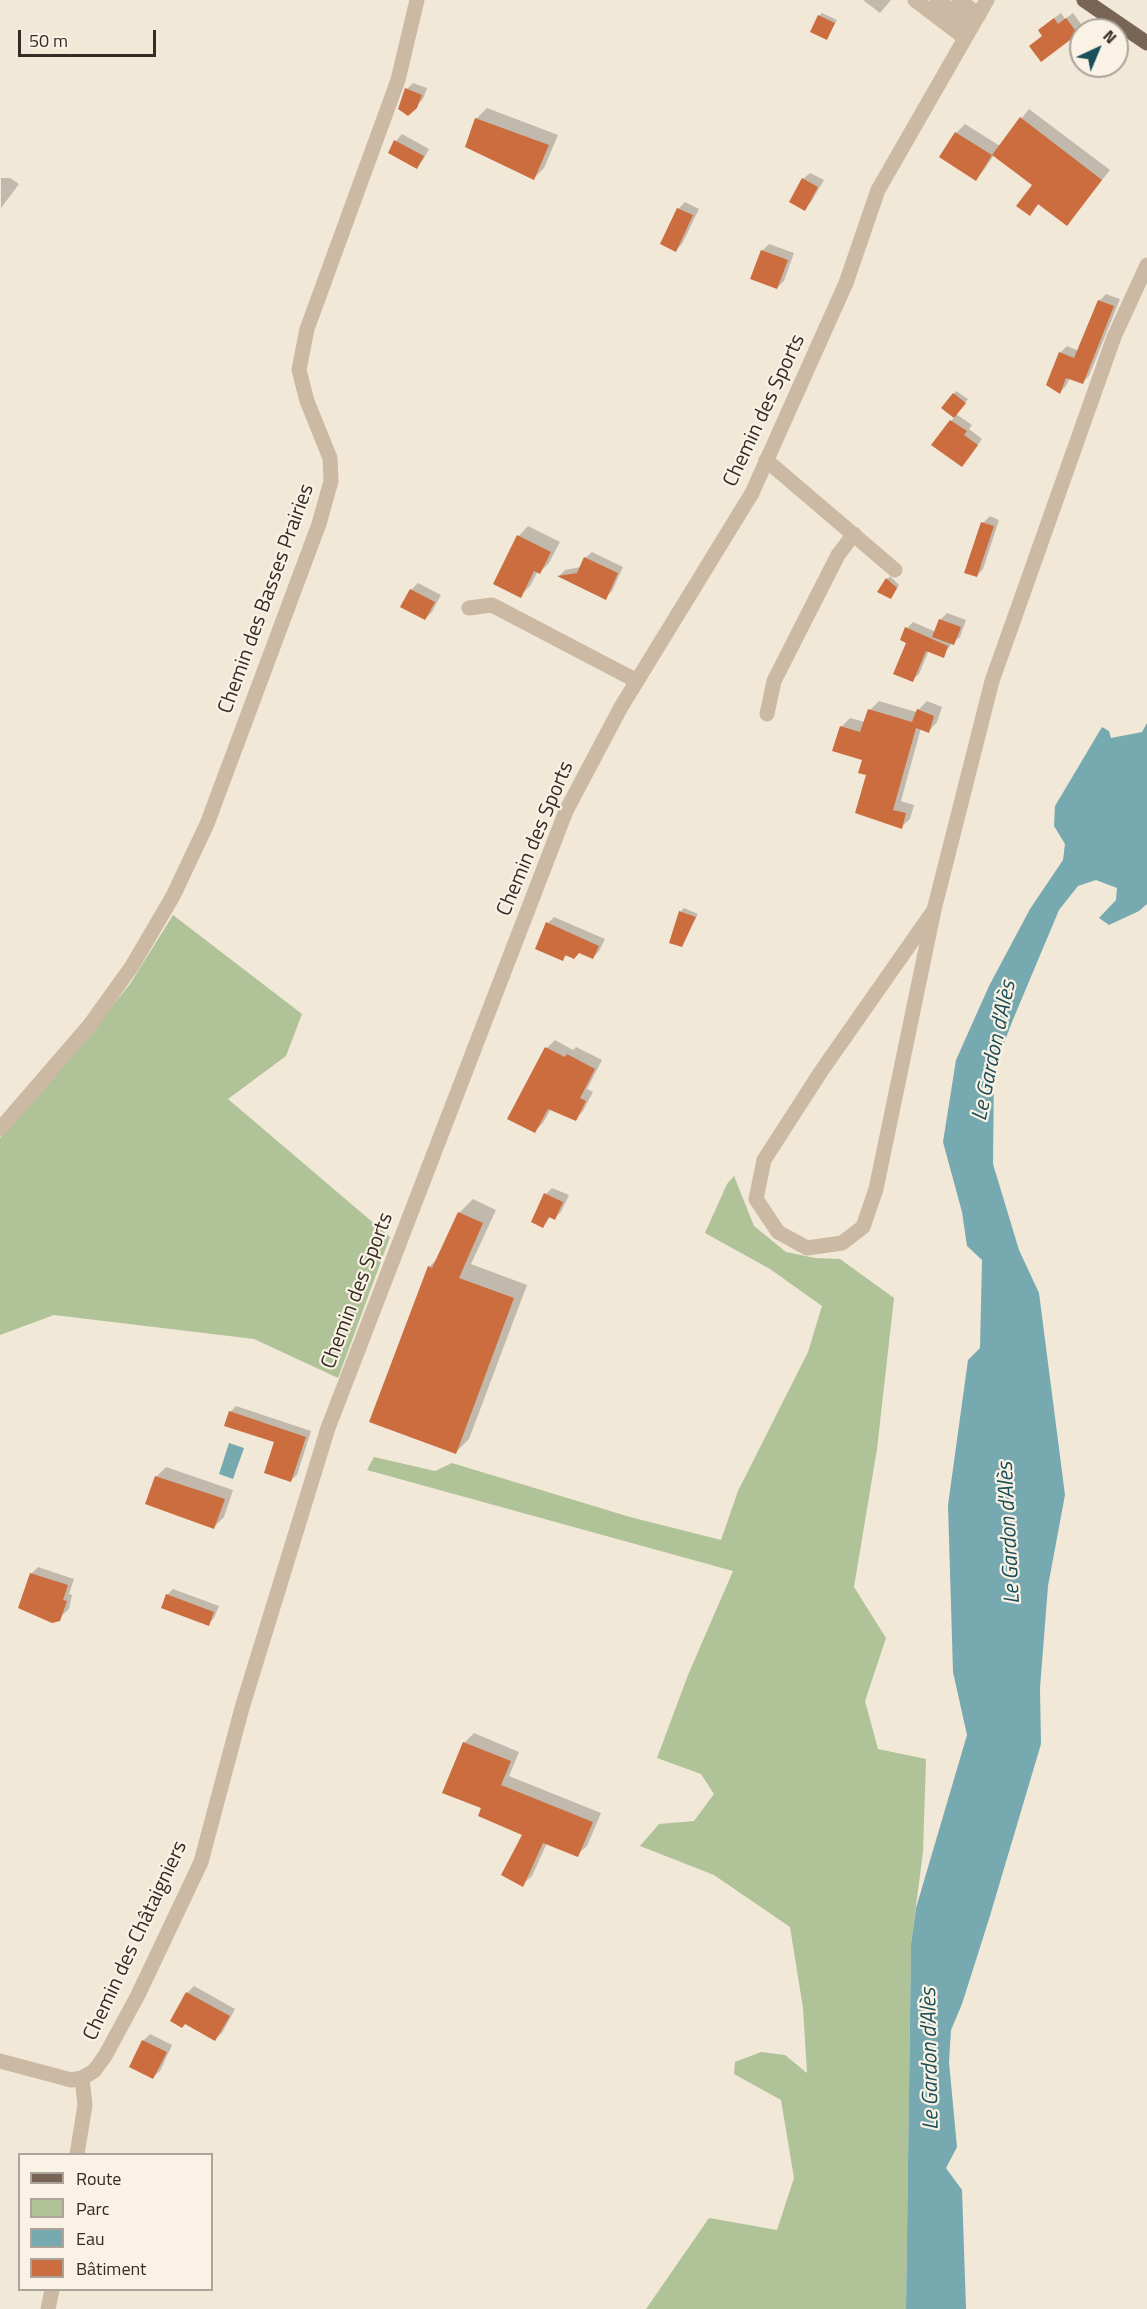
<!DOCTYPE html>
<meta charset="utf-8">
<style>
body{margin:0}
#map{position:relative;width:1147px;height:2309px;overflow:hidden;background:#f2e8d8;font-family:"Titillium Web",sans-serif}
canvas{display:block}
.legend{position:absolute;left:18px;top:2153px;width:195px;height:138px;box-sizing:border-box;background:#faf2e5;border:2px solid #aca399;margin:0;padding:8px 10px;list-style:none;font-size:18px;color:#362c26}
.legend li{display:flex;align-items:center;gap:12px;height:30px}
.legend b{width:30px;border:2px solid #aca399}
.north{position:absolute;left:1069px;top:18px;width:60px;height:60px;box-sizing:border-box;background:#faf2e5;border:2px solid #aca399;border-radius:50%;rotate:44deg;font-size:16px;font-weight:700;line-height:24px;text-align:center;color:#362c26}
.north::after{content:'';display:block;margin:auto;width:21px;height:27px;background:#1a4f59;clip-path:polygon(50% 0,100% 100%,50% 72%,0 100%)}
.scale{position:absolute;left:18px;top:30px;width:138px;height:27px;box-sizing:border-box;border:3px solid #362c26;border-top:0;padding-left:8px;font-size:18px;line-height:21px;white-space:nowrap;color:#362c26;-webkit-text-stroke:4px #faf2e5;paint-order:stroke}
</style>
<div id="map">
<canvas width="1147" height="2309"></canvas>
<ul class="legend">
<li><b style="height:8px;background:#786556"></b>Route</li>
<li><b style="height:16px;background:#b0c298"></b>Parc</li>
<li><b style="height:16px;background:#76a9b0"></b>Eau</li>
<li><b style="height:16px;background:#cb6d3e"></b>Bâtiment</li>
</ul>
<div class="north">N</div>
<div class="scale">50 m</div>
</div>
<script>
const ctx = document.querySelector('canvas').getContext('2d');
ctx.lineJoin = 'round';
function paint(path, color) { ctx.fillStyle = color; ctx.fill(path, 'evenodd'); }
function strokePath(path, color, width, dash) { ctx.strokeStyle = color; ctx.lineWidth = width; ctx.lineCap = dash ? 'butt' : 'round'; ctx.setLineDash(dash || []); ctx.stroke(path); }
function drawText(font, color, halo, rows, align = 'center') {
  ctx.font = font + ' "Titillium Web",sans-serif'; ctx.lineWidth = 4.5; ctx.setLineDash([]); ctx.textBaseline = 'middle'; ctx.strokeStyle = halo; ctx.fillStyle = color; for (const [text, x, y, turn = 0] of rows) {
    ctx.save(); ctx.translate(x, y); ctx.rotate((+turn || 0) * Math.PI / 180); ctx.textAlign = isNaN(turn) ? turn : align; if (halo) ctx.strokeText(text, 0, 0); ctx.fillText(text, 0, 0); ctx.restore();
  }
}
const green = new Path2D(`
 M173 915 302 1014 286 1056 228 1099 390 1237 338 1378 254 1339 54 1315 0 1335V1138L55 1076 130 984Z
 M734 1176 754 1226 786 1252 815 1258 840 1259 894 1298 877 1449 854 1587 886 1638 865 1701 878 1749 926 1759 923 1852 911 1944 906 2309H646L709 2218 777 2230 794 2178 781 2100 734 2074 735 2062 761 2052 785 2055 807 2073 803 2008 790 1927 714 1875 640 1846 659 1824 694 1821 714 1794 701 1774 657 1758 688 1675 733 1571 367 1470 374 1457 435 1471 452 1463 630 1517 721 1540 738 1491 808 1352 822 1306 770 1269 705 1233 727 1184Z`);
const water = new Path2D(`
 M1147 723V904L1139 911 1109 925 1099 918 1116 900 1117 888 1096 880 1078 886 1059 910 1012 1022 994 1069 993 1164 1019 1250 1039 1293 1065 1495 1048 1586 1040 1688 1041 1744 989 1919 962 2004 951 2030 949 2062 957 2147 946 2168 962 2190 966 2309H906L911 1944 916 1908 967 1735 953 1672 948 1505 968 1360 980 1348 982 1260 967 1246 962 1212 943 1142 956 1060 989 986 1030 909 1063 860 1065 844 1054 826 1055 806 1102 727 1109 731 1111 738 1142 732Z
 M229 1443 244 1448 233 1479 219 1474Z`);
const shadow = new Path2D(`
 M863 0H891L880 13Z
 M822 13 837 20 827 38 819 16Z
 M1061 13 1065 19 1073 13 1083 27 1077 33 1044 35 1046 24Z
 M413 83 427 88 423 99 408 114 407 89Z
 M487 108 558 135 544 168 534 178 476 119Z
 M1029 109 1110 170 1067 224 1039 204 1029 214 1034 185 994 155 984 170 976 179 956 133 965 124 1000 146Z
 M402 134 429 149 423 160 417 167 396 141Z
 M810 173 824 180 811 202 805 209 803 179Z
 M1 178H10L19 184 1 208Z
 M685 202 699 209 682 244 676 250 678 209Z
 M769 244 794 253 784 281 777 288 762 251Z
 M1106 294 1120 299 1089 376 1082 383 1070 378 1066 386 1060 392V353L1067 346 1079 351 1099 301Z
 M956 391 968 399 956 414 972 425 969 429 982 439 968 459 951 421 955 417 954 394Z
 M990 516 999 520 983 569 977 576 983 523Z
 M528 526 560 542 549 563 540 572 538 571 530 586 520 596 495 583 519 536Z
 M592 552 623 567 612 591 605 598 559 576 565 570 581 567 585 558Z
 M890 576 899 585 893 595 879 591Z
 M418 583 441 595 432 612 425 619 402 606 412 589Z
 M947 613 966 620 960 637 952 643 943 656 929 650 919 674 912 680 907 628 913 622 936 632 940 620Z
 M879 701 916 712 927 701 942 707 937 722 929 731 921 728 901 801 914 805 910 819 901 827 868 774 864 759 841 727 850 718 865 722 870 710Z
 M684 908 698 914 681 945 671 942 681 911Z
 M554 917 605 939 599 951 593 958 579 952 568 954 562 960 548 923Z
 M555 1040 573 1050 576 1047 602 1060 587 1089 593 1092 583 1111 575 1120 551 1109 543 1123 535 1131 509 1118 547 1048Z
 M552 1188 569 1195 561 1212 554 1218 551 1216 543 1226 546 1194Z
 M473 1199 496 1210 471 1264 527 1285 469 1439 455 1453 429 1267 439 1257 459 1213Z
 M236 1406 311 1431 297 1475 291 1480 276 1441 230 1412Z
 M166 1467 233 1490 224 1517 214 1527 156 1477Z
 M38 1567 74 1579 69 1594 72 1595 69 1609 56 1621 31 1574Z
 M173 1589 219 1606 214 1618 208 1624 167 1595Z
 M474 1733 519 1752 509 1776 601 1813 587 1846 577 1855 547 1843 532 1876 522 1885 524 1834 464 1743Z
 M194 1986 235 2009 222 2033 215 2039 185 2023 172 2021 188 1992Z
 M150 2034 172 2045 160 2071 153 2077 143 2041Z`);
const building = new Path2D(`
 M818 15 835 23 827 40 810 32Z
 M1054 18 1058 24 1066 18 1078 34 1041 62 1029 46 1042 36 1038 30Z
 M405 88 422 95 417 108 408 116 398 109Z
 M1020 117 1102 180 1067 226 1038 204 1030 216 1016 206 1032 185 992 155 976 181 939 157 955 132 992 155Z
 M475 118 549 145 534 180 465 147Z
 M394 140 424 156 417 169 388 153Z
 M802 178 818 187 805 211 789 202Z
 M677 208 693 215 676 252 660 244Z
 M761 250 788 260 777 289 750 279Z
 M1098 300 1114 306 1083 384 1066 378 1060 394 1046 385 1059 352 1074 358Z
 M953 393 966 403 954 418 941 408Z
 M950 420 967 431 964 435 978 445 962 467 931 445Z
 M981 522 994 526 977 577 964 573Z
 M517 535 551 552 540 574 534 571 521 598 493 584Z
 M584 557 618 573 606 600 557 576 577 573Z
 M886 578 897 588 891 599 877 592Z
 M410 589 435 602 425 620 400 607Z
 M939 619 961 627 954 645 932 637Z
 M905 627 948 646 944 658 926 651 913 682 893 674 906 643 900 640Z
 M868 709 912 722 917 709 934 716 929 733 916 728 893 810 906 813 902 829 855 813 866 775 858 773 862 760 832 751 840 726 860 732Z
 M679 911 696 917 682 947 669 943Z
 M546 922 599 946 593 959 579 953 574 959 565 955 563 961 535 949Z
 M545 1047 565 1057 567 1054 595 1069 580 1098 586 1101 576 1121 548 1109 535 1133 507 1119Z
 M544 1193 563 1202 555 1220 549 1217 543 1228 531 1222Z
 M458 1212 483 1223 459 1278 514 1298 456 1454 369 1422 428 1266 432 1268Z
 M229 1411 306 1437 291 1482 264 1473 274 1442 224 1426Z
 M155 1476 225 1499 214 1529 145 1504Z
 M30 1573 68 1585 63 1600 67 1601 60 1621 52 1623 18 1608Z
 M166 1594 214 1612 209 1626 161 1608Z
 M463 1742 511 1761 501 1785 593 1822 578 1857 543 1843 523 1887 501 1875 522 1835 478 1816 481 1808 442 1793Z
 M186 1992 230 2016 215 2041 185 2024 182 2028 170 2021Z
 M142 2040 167 2052 153 2079 129 2067Z`);
const minor = new Path2D(`
 M915 0 965 38
 M937 0 972 26
 M959 0 979 15
 M766 460 895 570
 M469 608 492 605 637 681
 M767 714 774 681 838 555 854 534
 M934 910 822 1070 764 1160 756 1199 778 1232 807 1248 842 1243 863 1227 876 1189 934 910 992 681 1114 337 1147 265
 M0 1129 89 1026 132 966 173 896 207 824 319 524 331 481 330 458 307 401 299 370 307 329 398 80 417 0
 M0 2061 60 2077 71 2080 82 2078 94 2071 105 2056 138 1995 201 1862 242 1708 328 1428 566 811 621 707 752 493 846 283 878 190 987 0
 M77 2154 85 2105 82 2078
 M48 2309 52 2290`);
const major = new Path2D(`
 M1084 0 1147 43`);
const streetNames = [
 ["Chemin des Sports",765,411,-65],
 ["Chemin des Basses Prairies",267,599,-70],
 ["Chemin des Sports",536,839,-67],
 ["Chemin des Sports",358,1291,-69],
 ["Chemin des Châtaigniers",136,1941,-65]
];
const waterNames = [
 ["Le Gardon d'Alès",995,1051,-78],
 ["Le Gardon d'Alès",1010,1533,-93],
 ["Le Gardon d'Alès",931,2059,-91]
];
paint(green, '#b0c298');
paint(water, '#76a9b0');
paint(shadow, '#0003');
paint(building, '#cb6d3e');
strokePath(minor, '#cbb9a4', 15);
strokePath(major, '#786556', 15);
drawText('21px', '#362c26', '#faf2e5', streetNames);
drawText('italic 22px', '#1a4f59', '#faf2e5', waterNames);
</script>
